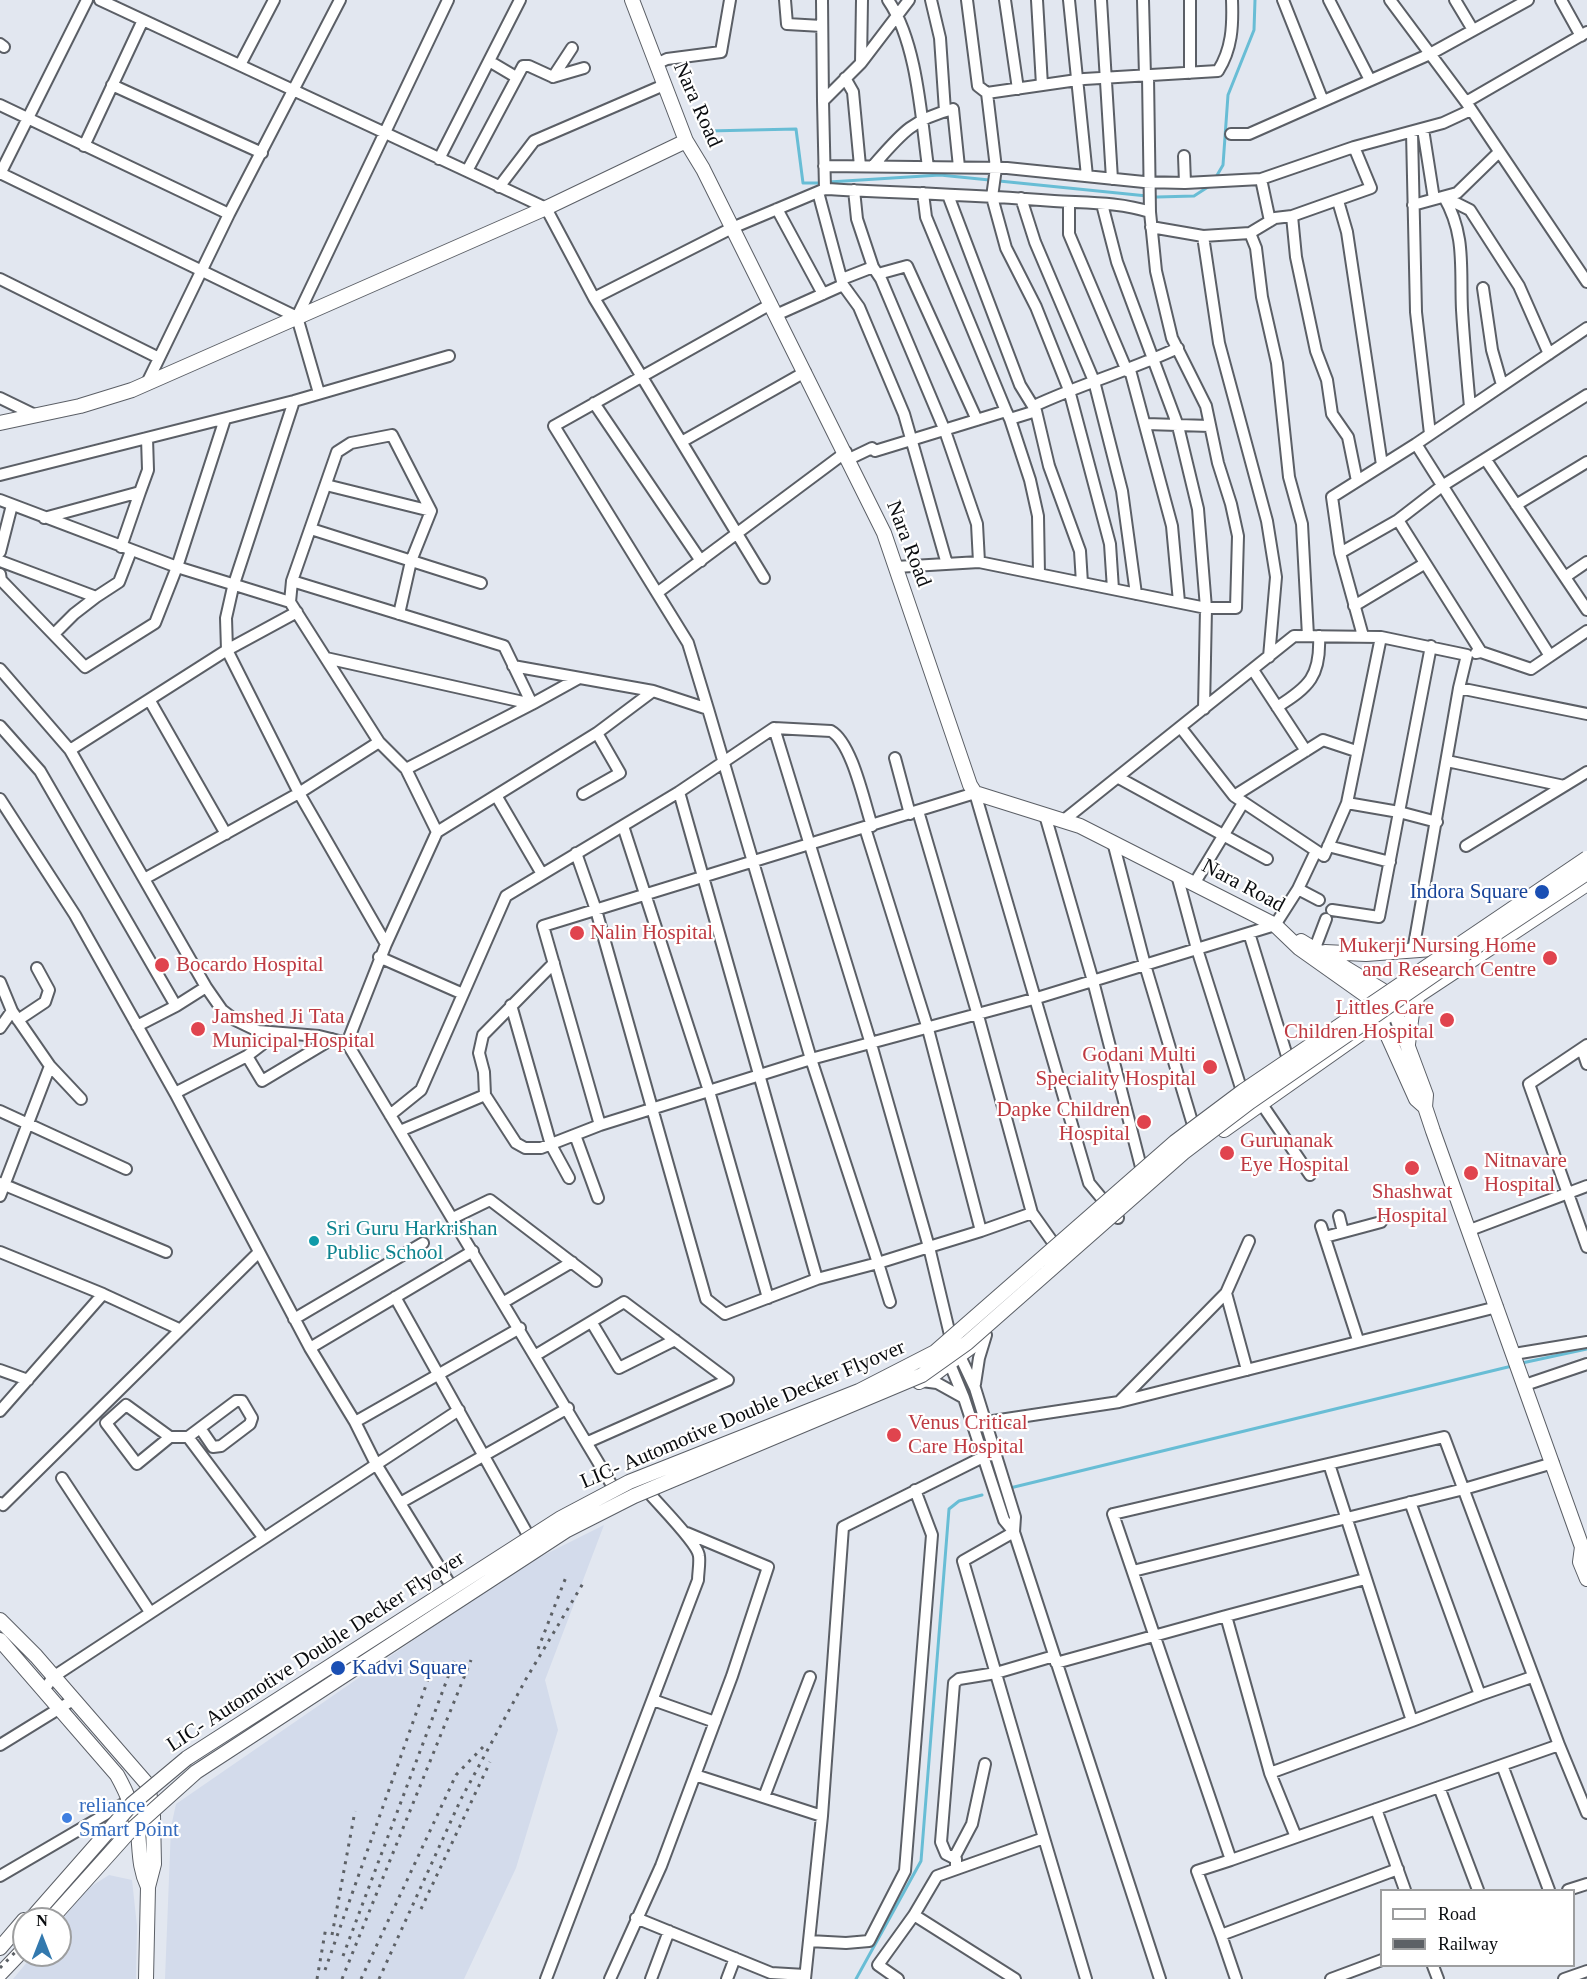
<!DOCTYPE html>
<style>
body{margin:0}
#map{position:relative;width:1587px;height:1979px;overflow:hidden;background:#e2e7f0;font-family:Georgia,serif}
canvas{display:block}
.legend{position:absolute;left:1380px;top:1889px;width:195px;height:78px;box-sizing:border-box;background:#fff;border:2px solid #9d9e9f;margin:0;padding:8px 10px;list-style:none;font-size:18px;color:#0a0c0f}
.legend li{display:flex;align-items:center;gap:12px;height:30px}
.legend b{width:30px;border:2px solid #9d9e9f}
.north{position:absolute;left:12px;top:1907px;width:60px;height:60px;box-sizing:border-box;background:#fff;border:2px solid #9d9e9f;border-radius:50%;rotate:0deg;font-size:16px;font-weight:700;line-height:24px;text-align:center;color:#0a0c0f}
.north::after{content:'';display:block;margin:auto;width:21px;height:27px;background:#3379ae;clip-path:polygon(50% 0,100% 100%,50% 72%,0 100%)}
</style>
<div id="map">
<canvas width="1587" height="1979"></canvas>
<ul class="legend">
<li><b style="height:8px;background:#fff"></b>Road</li>
<li><b style="height:8px;background:#5d6166"></b>Railway</li>
</ul>
<div class="north">N</div>
</div>
<script>
const ctx = document.querySelector('canvas').getContext('2d');
ctx.lineJoin = 'round';
function paint(path, color) { ctx.fillStyle = color; ctx.fill(path, 'evenodd'); }
function strokePath(path, color, width, dash) { ctx.strokeStyle = color; ctx.lineWidth = width; ctx.lineCap = dash ? 'butt' : 'round'; ctx.setLineDash(dash || []); ctx.stroke(path); }
function drawText(font, color, halo, rows, align = 'center') {
  ctx.font = font + ' Georgia,serif'; ctx.lineWidth = 4.5; ctx.setLineDash([]); ctx.textBaseline = 'middle'; ctx.strokeStyle = halo; ctx.fillStyle = color; for (const [text, x, y, turn = 0] of rows) {
    ctx.save(); ctx.translate(x, y); ctx.rotate((+turn || 0) * Math.PI / 180); ctx.textAlign = isNaN(turn) ? turn : align; if (halo) ctx.strokeText(text, 0, 0); ctx.fillText(text, 0, 0); ctx.restore();
  }
}
const built = new Path2D(`
 M604 1525 545 1680 558 1730 516 1868 464 1979H165L171 1827 176 1804 518 1568Z
 M109 1875 132 1880 137 1926 136 1979H13L33 1955H60V1922L87 1889Z`);
const stream = new Path2D(`
 M708 131 796 129 803 183H822
 M1216 177 1223 165 1228 95 1254 30 1255 0
 M829 182 940 175 1157 197 1194 196 1211 185
 M1522 1363 1587 1349
 M1010 1488 1512 1366
 M856 1979 921 1861 949 1509 959 1501 982 1495`);
const minor = new Path2D(`
 M100 0 546 208 594 298 732 228 825 189 823 101 861 63 909 0
 M785 0 787 24 822 26
 M822 0 823 101
 M888 0C917 42 921 116 928 167
 M931 0 940 38 945 111
 M967 0 978 86 987 93
 M1005 0 1018 89
 M1037 0 1042 85
 M1069 0 1087 176
 M1101 0 1112 179
 M1143 0 1145 76
 M1283 0 1323 101
 M1329 0 1370 80
 M1390 0 1466 102 1587 282
 M1455 0 1473 30
 M1561 0 1581 36
 M0 44 4 47
 M489 61 516 77
 M861 63 862 0
 M656 64 667 59 721 52 730 0
 M240 65 274 0
 M1190 73V0
 M1148 76 1150 212
 M553 77 584 68
 M845 78 853 92 860 166
 M112 85 262 153
 M1466 102 1587 32
 M0 105 229 214 340 0
 M1423 129 1434 199
 M1412 132 1416 312 1430 434
 M1231 134H1249L1430 54 1528 0
 M84 146 143 20
 M439 159 520 0
 M824 166 1007 168 1144 182 1185 183 1184 156
 M873 166C901 134 911 120 953 109L959 167
 M467 171 523 66H529L553 77 572 48
 M0 173 297 317
 M0 174 87 0
 M1185 183 1261 179
 M499 187 534 141 664 85
 M825 189C901 193 978 195 1054 201 1086 203 1120 202 1150 212L1156 271 1172 338 1206 406 1218 463 1231 504 1238 536 1236 608H1206L1198 509 1178 426 1117 262 1102 204
 M854 190 857 219 873 267
 M923 193 926 217 1006 411
 M948 195 1020 385 1036 411 1049 466 1080 551 1082 583
 M1444 197C1466 235 1460 268 1462 310 1464 342 1467 375 1470 407
 M1444 197 1470 210 1519 286 1549 354
 M1021 198 1035 242 1094 381 1122 491 1136 594
 M1338 201 1347 232 1382 465
 M1069 202V234L1127 371
 M1413 205 1457 193 1499 152
 M777 209 823 294
 M1292 216 1296 257 1316 351 1327 380 1332 414 1348 437 1357 481
 M1270 221 1261 179 1354 147
 M1151 227 1203 236 1250 233 1275 218 1292 216 1371 188 1354 147 1443 123 1471 110
 M1250 233 1256 248 1262 297 1277 363 1289 477 1302 524 1308 636
 M1203 236 1219 343 1267 521 1276 577 1269 657
 M878 274 907 266 977 420
 M0 279 159 358
 M842 279 873 267 881 279 945 431 977 524 979 562
 M843 285 859 307 904 414 947 564
 M1483 288 1492 350 1502 385
 M594 298 764 578
 M776 315 843 285 818 192
 M1130 370 1172 526 1179 602
 M147 383 229 214
 M319 393 297 317 448 0
 M0 398 35 415
 M594 403 701 561
 M1010 419 1030 480 1038 516 1039 574
 M1146 424 1210 426
 M683 441 805 372
 M849 459 872 448 875 451 1006 411 1010 419 1036 411 1034 406C1081 384 1131 370 1178 348
 M1486 460 1587 610
 M0 475 294 401 449 356
 M326 485 431 511
 M140 492 148 470 147 438
 M0 500 177 567 290 602 379 742 406 769 437 832 386 944
 M1516 505 1587 462
 M44 518 140 492 121 547
 M311 529 481 583
 M0 552 12 505
 M1340 553 1332 497 1416 444
 M0 561 96 597 119 582 131 551
 M896 567 979 562 1206 608 1204 709
 M0 574 1 580 85 667 155 623 177 567 225 419
 M1565 577 1587 562
 M292 581 504 646 532 704 579 678
 M1113 589 1110 544 1069 390 1036 307 1006 248 992 197 996 168 987 93 1084 79 1218 71C1232 49 1233 26 1232 0
 M657 593 846 452
 M290 602 292 581 337 452 351 443 392 435 431 511 411 561 399 614
 M1354 606 1424 564
 M55 633 74 614 96 597
 M1363 636 1340 553 1398 520
 M1431 646 1399 812 1437 822
 M1481 652 1398 520 1442 486 1587 395
 M1476 653 1481 652 1531 669 1587 631
 M1550 656 1416 444 1587 328
 M326 658 532 704 406 769
 M513 666 653 691
 M0 669 70 750 227 650 297 612
 M1253 670 1306 751
 M1459 688 1587 714
 M150 701 226 834
 M1277 707C1309 687 1321 676 1319 636
 M708 709 688 643 554 426 771 304
 M0 726 40 771 176 1006 206 987 222 1010 235 1020 258 1031 319 1036 347 1043 386 944 299 793 227 650 226 618 233 587 294 401
 M774 728 831 731C852 743 864 802 872 826
 M1181 728 1234 796
 M70 750 206 987
 M895 758 910 814
 M1447 761 1564 786
 M1119 778 1267 859
 M679 792 774 728 871 1044 929 1247 981 1231
 M583 794 620 773 597 733
 M497 797 542 874
 M0 799 75 915 175 1093 310 1348 355 1422 376 1464 456 1594
 M1347 803 1324 856 1234 796 1323 740 1356 751
 M918 811 977 1012 1032 1213 1054 1244
 M1045 815 1093 981 1141 1167
 M1064 820 1294 636 1381 637 1467 655 1459 688 1413 951
 M623 826 709 1091 768 1298
 M865 828 928 1029 981 1231 1032 1213
 M437 832 597 733 653 691 708 709 811 1059 878 1263 929 1247 950 1335 975 1388 1015 1517 1014 1532 1160 1979
 M1113 842 1145 965 1193 1125
 M1328 846 1390 862
 M1466 846 1587 772
 M576 853 596 910 706 1299 725 1314 817 1279
 M1177 875 1197 949 1241 1088
 M144 879 299 793 379 742
 M1194 884 1243 803
 M1298 889 1319 900
 M1332 910 1379 917 1399 812 1347 803 1381 637
 M1249 933 1287 1056
 M1315 948 1326 919
 M379 957 463 994
 M0 982 12 1011
 M511 1005 551 1145 569 1178
 M18 1020 45 1002 49 990 37 968
 M137 1026 176 1006
 M0 1028 12 1011 50 1066
 M277 1033 247 1056 262 1081 332 1039
 M347 1043 613 1487
 M1587 1045 1529 1084 1587 1247
 M1582 1049 1587 1064
 M175 1093 247 1056
 M485 1095 484 1072 479 1053 483 1035 554 963
 M1261 1103 1310 1175
 M0 1111 126 1169
 M390 1115 421 1090 506 896 679 792 817 1279 878 1263 890 1302
 M600 1125 543 926 975 793 1089 1183 1118 1218
 M400 1131 485 1095 516 1143 525 1148H541L600 1125 811 1059 1037 998 1275 925 1298 889 1316 851
 M575 1135 598 1198
 M0 1183 166 1252
 M0 1196 50 1066 81 1099
 M1339 1216 1343 1232
 M453 1218 490 1200 596 1281
 M1321 1226 1358 1340
 M1470 1230 1587 1186
 M1325 1237 1381 1222
 M0 1252 103 1294 0 1411
 M1226 1293 1247 1370
 M103 1294 179 1329
 M395 1297 528 1535
 M504 1302 572 1262
 M294 1319 423 1243
 M592 1323 619 1368 675 1340
 M310 1348 473 1251
 M1514 1354 1587 1342
 M536 1355 624 1302 728 1380 588 1442
 M947 1357 964 1398 1004 1520 1014 1532
 M0 1370 28 1380
 M922 1381 937 1383 964 1398
 M975 1384 979 1358 986 1335
 M1525 1385 1587 1364
 M1119 1402 1226 1293 1249 1241
 M355 1422 520 1328
 M973 1424 1119 1402 1497 1307
 M170 1437 126 1405 106 1423 137 1464 170 1437H188L200 1428 213 1447 221 1446 250 1424 252 1418 242 1401H236L200 1428
 M188 1437 263 1537
 M1444 1437 1559 1745 1231 1860 1113 1514Z
 M1329 1464 1412 1721 1270 1773 1226 1616 1365 1579
 M62 1478 150 1612
 M1410 1502 1480 1695 1412 1721
 M0 1503 3 1505 258 1253
 M400 1503 568 1408
 M1014 1532 963 1561 1044 1838
 M1133 1571 1464 1489 1553 1463
 M1056 1663 1226 1616
 M44 1690 53 1677 459 1410
 M1480 1695 1532 1677
 M653 1700 715 1722
 M0 1745 73 1700
 M1559 1745 1587 1813
 M1502 1765 1549 1890
 M1270 1773 1296 1837
 M695 1775 822 1816
 M1439 1787 1478 1890
 M764 1797 810 1677
 M1376 1809 1405 1890
 M954 1858 972 1824 985 1764
 M1231 1860 1197 1871 1221 1935 1398 1869
 M956 1869V1859L946 1854 941 1842 954 1683 959 1679 996 1673 1054 1656
 M0 1876 130 1800
 M1568 1890 1587 1884
 M636 1918 771 1973 805 1975
 M1221 1935 1236 1979
 M809 1941 846 1943 869 1941 905 1871 932 1535 915 1490
 M1433 1966 1438 1979
 M546 1979 698 1580C698 1573 700 1564 699 1556 698 1544 661 1507 650 1494
 M610 1979 661 1866 732 1676 768 1567 687 1533
 M651 1979 669 1931
 M727 1979 735 1958
 M805 1979 822 1816 843 1527 983 1457
 M898 1979 878 1965 914 1915
 M1015 1979 914 1915 937 1876 1044 1838 1086 1979
 M1331 1979 1382 1960
 M1564 1979 1587 1971`);
const major = new Path2D(`
 M632 0 686 141 703 169 884 533 970 785 975 793 1080 826 1275 925 1299 948 1371 999 1416 1099 1425 1107
 M0 423 80 406 132 390 546 208 686 141
 M1301 941 1382 990 1395 1012 1426 1095 1425 1107 1433 1131 1582 1547 1587 1552
 M1325 952 1366 954 1446 948
 M1408 1044 1412 1013 1418 996
 M1224 1130 1363 1032 1587 884
 M919 1382 936 1373 975 1344
 M1582 1547 1580 1562 1587 1579
 M0 1620 36 1656 148 1785 153 1816 154 1864 148 1887 146 1979
 M0 1640 117 1775C127 1793 135 1811 138 1832 140 1852 139 1868 148 1887
 M0 1948 24 1920
 M0 1974 24 1949`);
const rail = new Path2D(`
 M538 1649 566 1577
 M421 1909 490 1762
 M39 1919 129 1814 174 1773 568 1518 633 1485 898 1378 942 1350 980 1320 1138 1177 1233 1101 1587 860
 M332 1935 355 1811
 M343 1956 454 1661
 M0 1968 24 1943
 M325 1970 435 1660
 M317 1979 326 1927
 M342 1979 471 1660
 M361 1979 456 1775 483 1747
 M379 1979 461 1799 526 1679 585 1580`);
const majorBridge = new Path2D(`
 M31 1919 132 1804 187 1758 561 1518 629 1482 859 1391 935 1352 1175 1142 1243 1091 1587 858
 M51 1919 129 1832 196 1772 567 1530 634 1496 922 1375 967 1343 1183 1153 1250 1102 1441 970 1587 873`);
const markers = [
 [1542,892,8,"#1a4fb4"],
 [577,933,8,"#e0444e"],
 [1550,958,8,"#e0444e"],
 [162,965,8,"#e0444e"],
 [1447,1020,8,"#e0444e"],
 [198,1029,8,"#e0444e"],
 [1210,1067,8,"#e0444e"],
 [1144,1122,8,"#e0444e"],
 [1227,1153,8,"#e0444e"],
 [1412,1168,8,"#e0444e"],
 [1471,1173,8,"#e0444e"],
 [314,1241,6,"#0f9aa8"],
 [894,1435,8,"#e0444e"],
 [338,1668,8,"#1a4fb4"],
 [67,1818,6,"#3f7fe0"]
];
const streetNames = [
 ["Nara Road",697,105,66],
 ["Nara Road",908,544,69],
 ["Nara Road",1243,886,28],
 ["LIC- Automotive Double Decker Flyover",743,1415,-23],
 ["LIC- Automotive Double Decker Flyover",316,1652,-33]
];
const transitNames = [
 ["Indora Square",1528,892],
 ["Kadvi Square",352,1668,"left"]
];
const healthNames = [
 ["Nalin Hospital",590,933],
 ["Mukerji Nursing Home",1536,946,"right"],
 ["and Research Centre",1536,970,"right"],
 ["Bocardo Hospital",176,965],
 ["Littles Care",1434,1008,"right"],
 ["Children Hospital",1434,1032,"right"],
 ["Jamshed Ji Tata",212,1017],
 ["Municipal Hospital",212,1041],
 ["Godani Multi",1196,1055,"right"],
 ["Speciality Hospital",1196,1079,"right"],
 ["Dapke Children",1130,1110,"right"],
 ["Hospital",1130,1134,"right"],
 ["Gurunanak",1240,1141],
 ["Eye Hospital",1240,1165],
 ["Nitnavare",1484,1161],
 ["Hospital",1484,1185],
 ["Shashwat",1412,1192,"center"],
 ["Hospital",1412,1216,"center"],
 ["Venus Critical",908,1423],
 ["Care Hospital",908,1447]
];
const cultureNames = [
 ["Sri Guru Harkrishan",326,1229],
 ["Public School",326,1253]
];
const shopNames = [
 ["reliance",79,1806],
 ["Smart Point",79,1830]
];
paint(built, '#d3dbeb');
strokePath(stream, '#68bdd5', 3);
strokePath(minor, '#5b5f66', 14);
strokePath(major, '#5b5f66', 16);
strokePath(minor, '#fff', 10);
strokePath(major, '#fff', 14);
strokePath(rail, '#5d6166', 3, [3, 6]);
strokePath(majorBridge, '#5b5f66', 16, []);
strokePath(majorBridge, '#fff', 14);
for (const [x, y, r, color] of markers) { const dot = new Path2D(); dot.arc(x, y, r, 0, 2 * Math.PI); ctx.fillStyle = color; ctx.fill(dot); strokePath(dot, '#fff', 2); }
drawText('21px', '#0a0c0f', '#fff', streetNames);
drawText('21px', '#164399', '#fff', transitNames, 'right');
drawText('21px', '#be3a42', '#fff', healthNames, 'left');
drawText('21px', '#0d838f', '#fff', cultureNames, 'left');
drawText('21px', '#366cbe', '#fff', shopNames, 'left');
</script>
